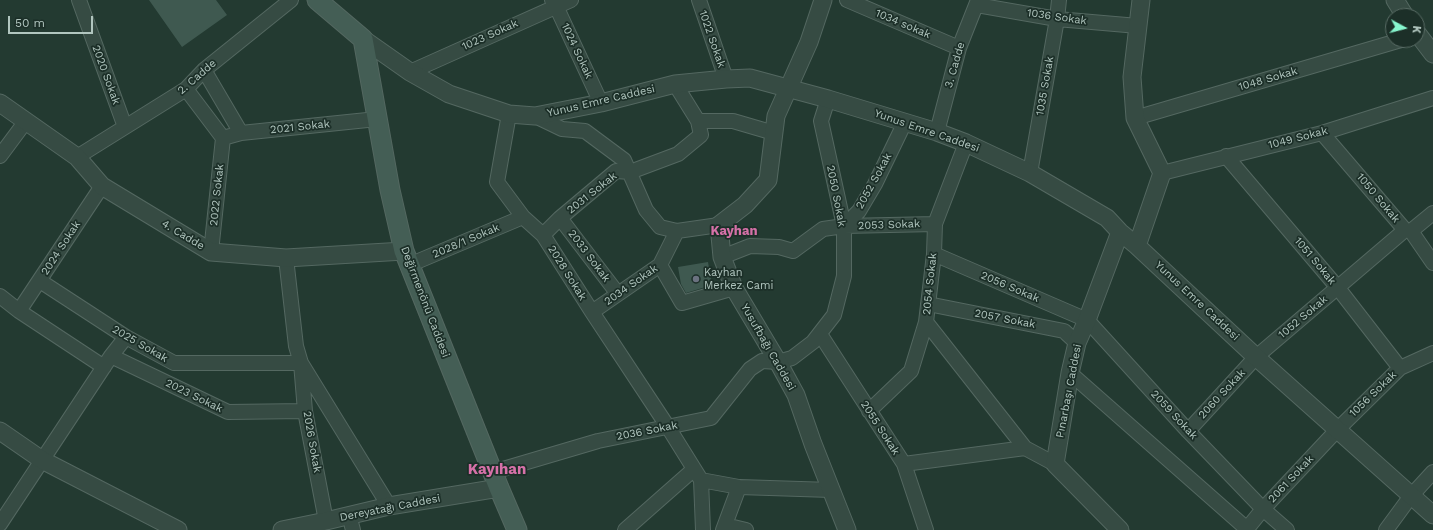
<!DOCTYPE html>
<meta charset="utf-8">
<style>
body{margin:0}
#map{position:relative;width:1433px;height:530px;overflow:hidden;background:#233a31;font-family:"Work Sans",sans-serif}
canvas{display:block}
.north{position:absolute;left:1385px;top:8px;width:40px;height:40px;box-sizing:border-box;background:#1c2f28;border:1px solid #586b64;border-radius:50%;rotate:97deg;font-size:11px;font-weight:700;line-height:16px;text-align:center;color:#b1c6bf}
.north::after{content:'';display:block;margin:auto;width:14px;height:18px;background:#87f6ce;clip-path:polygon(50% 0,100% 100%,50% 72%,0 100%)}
.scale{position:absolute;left:8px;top:16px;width:85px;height:18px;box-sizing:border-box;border:2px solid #b1c6bf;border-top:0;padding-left:5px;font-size:12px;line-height:14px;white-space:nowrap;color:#b1c6bf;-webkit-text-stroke:3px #1c2f28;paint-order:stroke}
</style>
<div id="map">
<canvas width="1433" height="530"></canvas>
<div class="north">K</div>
<div class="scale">50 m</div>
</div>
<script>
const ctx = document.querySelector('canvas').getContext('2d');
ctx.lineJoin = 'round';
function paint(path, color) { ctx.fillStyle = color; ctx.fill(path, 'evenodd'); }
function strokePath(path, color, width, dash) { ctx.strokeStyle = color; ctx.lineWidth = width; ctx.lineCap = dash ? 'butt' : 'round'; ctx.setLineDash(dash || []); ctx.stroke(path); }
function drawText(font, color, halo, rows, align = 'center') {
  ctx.font = font + ' "Work Sans",sans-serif'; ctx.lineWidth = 3.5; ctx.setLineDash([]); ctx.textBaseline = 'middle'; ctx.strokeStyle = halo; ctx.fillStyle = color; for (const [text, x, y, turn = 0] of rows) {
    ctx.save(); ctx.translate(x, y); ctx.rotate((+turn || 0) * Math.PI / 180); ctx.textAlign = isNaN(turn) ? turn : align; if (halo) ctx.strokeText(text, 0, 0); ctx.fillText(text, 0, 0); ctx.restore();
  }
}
const building = new Path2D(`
 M149 0H216L227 15 182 47Z
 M708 262 712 285 686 293 681 284 678 267Z`);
const minor = new Path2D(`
 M79 0 125 127
 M552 0 556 6 601 103
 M699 0 726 79
 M847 0 959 48
 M977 5 1057 19 1138 26
 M204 70 241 133
 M410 72 571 0
 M186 89 223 138
 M509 114 497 182 523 217 543 235 592 312 668 427 701 480 703 530
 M535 116 562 129 585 131 624 160 646 210 660 227 677 231 719 225
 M1135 118 1401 40
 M698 121H733L774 133
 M937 132 959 48 978 0
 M1322 133 1405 230 1411 231 1433 263
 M223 138 241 133 377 119
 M0 156 26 121
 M1226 156 1338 288 1400 368
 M77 157 186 89 204 70 291 0
 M1030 173 1057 19 1059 0
 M1162 173 1322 133 1433 98
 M560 218 618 294
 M844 226 859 211 875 184 905 122
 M1411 231 1433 213
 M543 235 560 218 616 171 630 172 678 154 701 135 698 121 675 84
 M211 252 223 138
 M934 254 1087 320 1188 431 1263 509 1287 530
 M722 257 750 246 779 247 793 251 823 229 844 226 935 224
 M286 258 296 346 301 363 389 506
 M409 265 523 217
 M660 265 682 303 734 288
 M40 281 126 337 174 363H301L305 411 326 521
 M0 296 19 311 104 367
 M928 304 1064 331 1077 343
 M19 311 102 186
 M592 312 660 265 677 231
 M926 322 1025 448
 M820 334 904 464 926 530
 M111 356 228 412 305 411
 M1070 373 1247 529
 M869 411 911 371 926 322 934 254 935 224 966 143
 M1188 431 1256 357 1405 230
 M904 464 1025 448 1055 464
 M493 472 598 441 711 418 750 369 762 361 778 362 792 358 813 342 834 315 844 276V226L821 121 828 99
 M701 480 739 487 831 490
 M349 515 353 530
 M0 524 111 356 126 337
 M725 525 746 530
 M625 530 693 470
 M723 530 739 487
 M1246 530 1263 509 1338 429 1400 368 1433 353
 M1386 530 1411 496 1433 472`);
const tertiary = new Path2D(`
 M823 0 809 42 776 116 768 180 745 205 719 225 722 257 734 288 778 362 796 395 813 444 847 530
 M1395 0 1405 16
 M1417 33 1433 54
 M363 39 410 72 449 94 509 114 535 116 601 103 675 84 726 79 750 78 828 99 937 132 966 143 1030 173 1107 218 1120 232 1137 246 1256 357 1433 515
 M0 103 77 157 102 186 211 252 286 258 404 251
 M1120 232 1087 320 1077 343 1070 373 1055 464 1120 530
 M1137 246 1162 173 1135 118 1132 77 1141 0
 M0 431 42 460 178 530
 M282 530 326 521 389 506 499 488`);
const secondary = new Path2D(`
 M317 0 363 39 390 190 404 251 499 488 517 530`);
const markers = [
 [696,279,4,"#6b7280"]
];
const streetNames = [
 ["1036 Sokak",1057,17,8],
 ["1034 sokak",903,24,23],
 ["1023 Sokak",490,35,-24],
 ["1022 Sokak",712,39,71],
 ["1024 Sokak",577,51,65],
 ["3. Cadde",955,65,-74],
 ["2020 Sokak",106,75,70],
 ["2. Cadde",197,77,-41],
 ["1048 Sokak",1268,79,-16],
 ["1035 Sokak",1045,86,-80],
 ["Yunus Emre Caddesi",601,101,-13],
 ["2021 Sokak",300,127,-6],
 ["Yunus Emre Caddesi",927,131,19],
 ["1049 Sokak",1298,138,-14],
 ["2052 Sokak",874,181,-61],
 ["2031 Sokak",592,193,-38],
 ["2022 Sokak",217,195,-84],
 ["2050 Sokak",836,196,79],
 ["1050 Sokak",1378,198,50],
 ["2053 Sokak",889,225,-2],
 ["4. Cadde",183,235,31],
 ["2028/1 Sokak",466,241,-23],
 ["2024 Sokak",61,248,-57],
 ["2033 Sokak",589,256,53],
 ["1051 Sokak",1315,261,50],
 ["2028 Sokak",567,273,58],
 ["2054 Sokak",930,284,-84],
 ["2034 Sokak",631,285,-35],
 ["2056 Sokak",1010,287,23],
 ["Yunus Emre Caddesi",1197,301,43],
 ["Değirmenönü Caddesi",425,302,69],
 ["1052 Sokak",1303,317,-40],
 ["2057 Sokak",1005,319,11],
 ["2025 Sokak",140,344,30],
 ["Yusufbağı Caddesi",768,347,60],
 ["Pınarbaşı Caddesi",1069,391,-79],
 ["2060 Sokak",1222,394,-47],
 ["1056 Sokak",1373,394,-44],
 ["2023 Sokak",194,396,26],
 ["2059 Sokak",1174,415,47],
 ["2055 Sokak",880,428,57],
 ["2036 Sokak",647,431,-11],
 ["2026 Sokak",312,442,80],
 ["2061 Sokak",1291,479,-47],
 ["Dereyatağı Caddesi",390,508,-11]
];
const poiNames = [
 ["Kayhan",704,273],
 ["Merkez Cami",704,286]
];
const quarterNames = [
 ["Kayhan",734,231]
];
const districtNames = [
 ["Kayıhan",497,470]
];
paint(building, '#3f5950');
strokePath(minor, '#546861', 16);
strokePath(tertiary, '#546861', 19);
strokePath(secondary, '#546861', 21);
strokePath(minor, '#364b43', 14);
strokePath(tertiary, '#364b43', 17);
strokePath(secondary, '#445e55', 19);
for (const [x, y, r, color] of markers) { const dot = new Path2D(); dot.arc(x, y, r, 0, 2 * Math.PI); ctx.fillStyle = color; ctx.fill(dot); strokePath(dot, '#1c2f28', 1.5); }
drawText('11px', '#b1c6bf', '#1c2f28', streetNames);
drawText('11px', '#b1c6bf', '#1c2f28', poiNames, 'left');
drawText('bold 13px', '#d671a8', '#1c2f28', quarterNames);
drawText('bold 15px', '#d671a8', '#1c2f28', districtNames);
</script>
